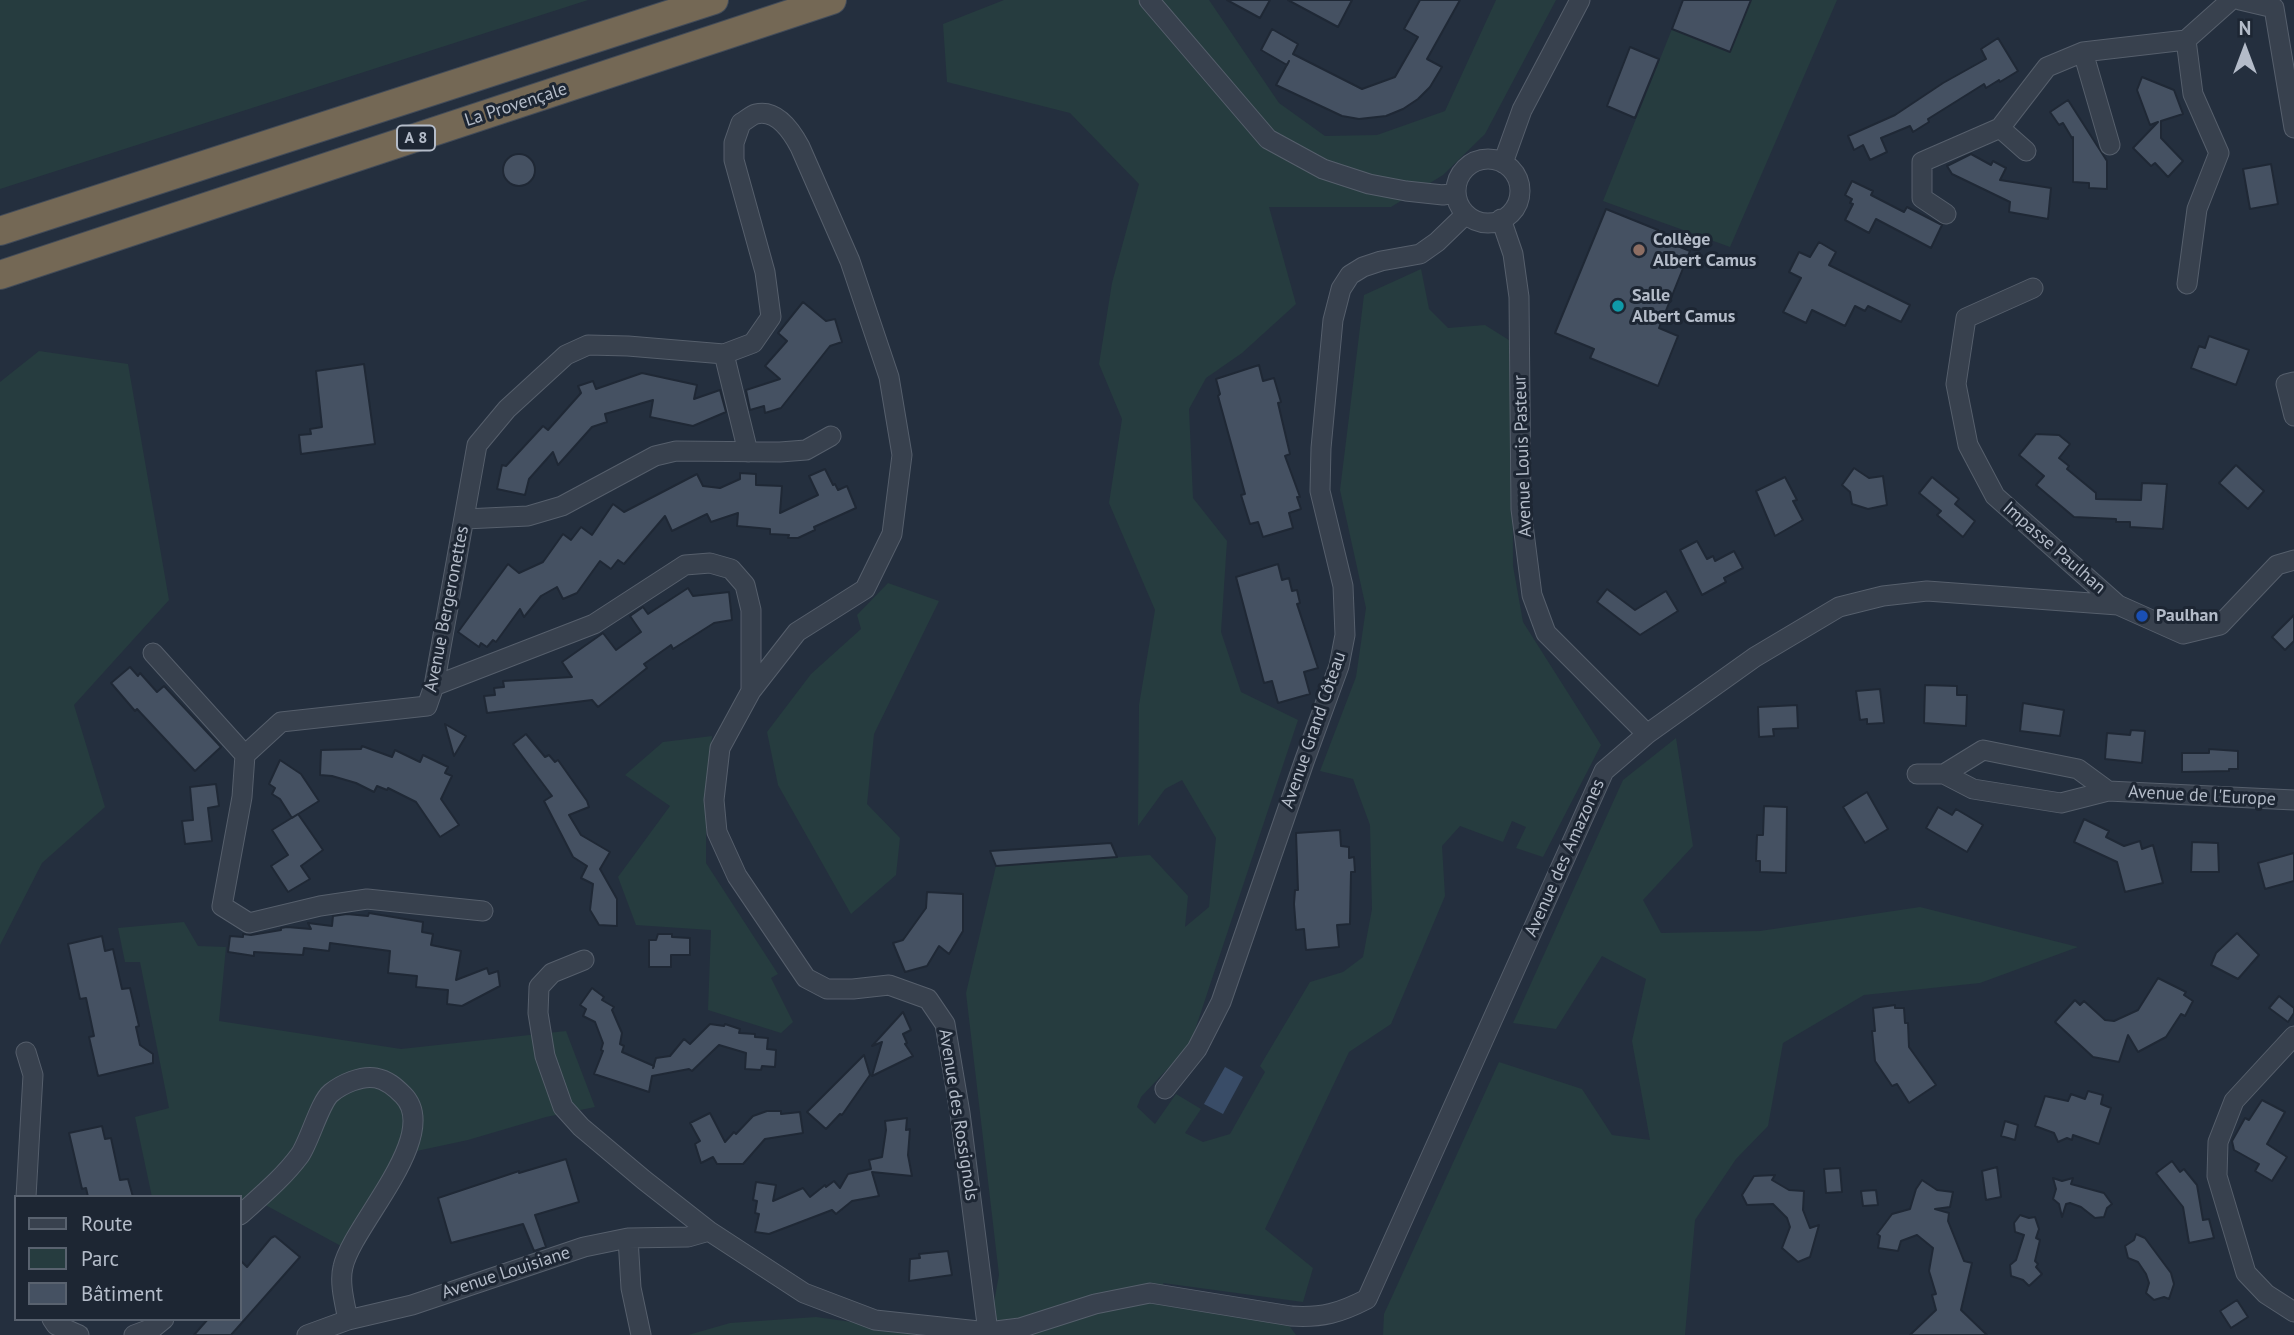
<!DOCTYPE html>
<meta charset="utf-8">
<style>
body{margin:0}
#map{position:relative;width:2294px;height:1335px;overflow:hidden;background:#242f3e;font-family:"PT Sans",sans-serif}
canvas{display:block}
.legend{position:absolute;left:14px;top:1195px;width:228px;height:126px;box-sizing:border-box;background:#1d2633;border:2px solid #59626f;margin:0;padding:9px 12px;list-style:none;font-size:21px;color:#b4bcc9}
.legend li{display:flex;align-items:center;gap:14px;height:35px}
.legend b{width:35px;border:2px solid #59626f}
.north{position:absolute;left:2210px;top:14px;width:70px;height:70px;-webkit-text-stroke:5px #1d2633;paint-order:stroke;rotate:0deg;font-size:19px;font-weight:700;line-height:28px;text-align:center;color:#b4bcc9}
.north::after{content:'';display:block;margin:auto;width:24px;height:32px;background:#b4bcc9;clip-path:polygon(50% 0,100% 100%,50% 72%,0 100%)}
</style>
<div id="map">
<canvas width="2294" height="1335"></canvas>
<ul class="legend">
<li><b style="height:9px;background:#38414e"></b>Route</li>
<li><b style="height:19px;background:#263c3f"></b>Parc</li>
<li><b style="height:19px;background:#455162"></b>Bâtiment</li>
</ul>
<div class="north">N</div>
</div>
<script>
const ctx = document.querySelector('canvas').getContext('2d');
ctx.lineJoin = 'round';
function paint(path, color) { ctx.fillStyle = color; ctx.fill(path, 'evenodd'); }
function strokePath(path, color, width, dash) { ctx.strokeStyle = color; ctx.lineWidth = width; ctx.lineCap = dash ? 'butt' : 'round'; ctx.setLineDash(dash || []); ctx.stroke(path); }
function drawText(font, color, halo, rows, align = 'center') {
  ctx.font = font + ' "PT Sans",sans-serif'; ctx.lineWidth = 6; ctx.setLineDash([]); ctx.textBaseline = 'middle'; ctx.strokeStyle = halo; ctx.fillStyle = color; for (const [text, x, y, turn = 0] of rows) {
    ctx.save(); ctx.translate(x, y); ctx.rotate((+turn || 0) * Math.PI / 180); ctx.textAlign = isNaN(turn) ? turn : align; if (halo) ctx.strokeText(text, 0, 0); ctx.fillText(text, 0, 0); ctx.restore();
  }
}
const green = new Path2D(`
 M0 0H588L0 189Z
 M1004 0H1209L1279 103 1325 136 1377 135 1445 111 1496 0H1556L1485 134 1443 175 1391 207H1269L1296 304 1242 353 1206 378 1189 409 1193 498 1227 541 1221 632 1241 692 1298 720 1190 1045 1141 1097 1137 1107 1155 1124 1176 1094 1201 1109 1185 1133 1203 1142 1230 1134 1265 1072 1260 1066 1310 982 1343 972 1363 957 1372 909 1370 825 1353 779 1320 771 1356 677 1366 608 1340 490 1364 295 1421 269 1429 309 1448 328 1485 325 1512 342 1513 566 1523 622 1601 745 1543 857 1516 848 1526 827 1512 821 1503 842 1460 826 1442 846 1445 896 1391 1024 1349 1052 1265 1229 1313 1268 1303 1302 1163 1283 1168 1303 1283 1317 1296 1335H988L999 1275 966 993 996 866 1150 855 1188 896 1185 927 1209 907 1216 838 1182 780 1165 789 1138 826 1139 705 1155 610 1109 503 1122 419 1099 364 1112 283 1139 184 1070 113 947 82 943 24Z
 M1751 0H1837L1730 247 1603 201 1672 29 1730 52Z
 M39 351 128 364 169 600 74 705 105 807 42 863 0 945V382Z
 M888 583 939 601 874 734 867 804 900 838 896 875 851 914 778 785 767 732 811 674 861 629 857 615Z
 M712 736 706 814V863L778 974 771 978 793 1022 781 1033 708 1010 711 930 636 925 618 877 670 806 625 775 663 742Z
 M1676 738 1693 846 1643 900 1661 933 1760 931 1920 907 2078 947 1980 983 1864 995 1783 1043 1768 1126 1736 1159 1695 1220 1685 1335H1383L1384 1314 1499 1062 1582 1089 1612 1135 1650 1140 1632 1041 1646 979 1602 956 1556 1029 1513 1023 1623 780Z
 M184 922 198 946 226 947 219 1021 401 1049 566 1031 595 1107 546 1117 468 1140 398 1155 341 1246 247 1195 240 1201V1197H152L135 1117 169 1108 140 962H125L118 928Z
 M816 1317 945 1335H688L730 1323Z`);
const water = new Path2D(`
 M1225 1067 1243 1077 1223 1114 1204 1104Z`);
const building = new Path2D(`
 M1227 0H1270L1260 18Z
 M1288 0H1352L1338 27Z
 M1420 0H1460L1427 59 1442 67 1430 87 1418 99 1403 109 1386 116 1359 119 1342 116 1276 85 1289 61 1287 65 1261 50 1272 29 1298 44 1293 54 1362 89 1395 77 1418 37 1404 29Z
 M1683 0H1751L1730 52 1672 29Z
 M1998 38 2018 71 2000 82 1999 80 1986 88 1984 84 1928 119 1929 122 1913 132 1910 126 1881 138 1887 152 1870 160 1863 145 1854 150 1848 136 1895 115 1943 83 1986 59 1981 49Z
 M1630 47 1659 59 1635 118 1607 106Z
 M2142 77 2174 90 2183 114 2161 121V138L2183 161 2168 177 2155 163 2151 166 2133 148 2158 122 2150 125 2137 90Z
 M2068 100 2107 161V189L2089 188V183L2073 182V137L2072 138 2063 123 2059 125 2050 112Z
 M1971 154 1991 165 1993 161 2006 168 2000 180 2051 188 2048 219 2009 212 2010 202 1952 174 1947 166Z
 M503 170a16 16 0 1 1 32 0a16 16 0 1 1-32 0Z
 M2271 164 2278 204 2250 209 2243 169Z
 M1852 181 1873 191 1871 195 1904 212 1907 207 1942 225 1931 248 1876 219 1869 233 1845 220 1853 204 1850 203 1852 199 1845 195Z
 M1606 209 1658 230 1655 237 1690 251 1659 328 1678 336 1658 386 1590 358 1594 349 1555 333Z
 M1819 242 1836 252 1829 265 1910 305 1901 322 1868 306 1865 311 1855 306 1845 326 1812 310 1806 323 1783 312 1801 278 1789 272 1799 252 1810 257Z
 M803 302 826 321 835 319 842 342 830 346 781 408 765 413 764 406 750 410 746 390 780 379 765 366 787 341 778 333Z
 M2209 336 2249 350 2236 385 2191 368 2199 346 2205 348Z
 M364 364 375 444 301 454 299 435 311 434 310 429 322 427 316 371Z
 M1259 365 1263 381 1274 378 1281 402 1278 403 1290 454 1285 456 1300 497H1297L1301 509 1289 513 1293 528 1263 537 1258 522 1250 524 1241 495 1245 494 1218 396 1220 394 1216 379Z
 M642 373 697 385 694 399 720 390 726 412 693 426 650 417 653 400 605 414 607 422 592 427 558 465 553 452 529 479 525 495 497 489 502 465 506 466 543 426 548 430 581 393 578 386 593 381 596 389Z
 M2036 434 2059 435 2070 444 2059 458 2069 466 2067 469 2096 493V499L2141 500 2142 483 2167 484 2163 529 2130 527V522H2116V519L2074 517 2036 485 2044 476 2019 455Z
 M2236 465 2264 491 2248 509 2219 483Z
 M1854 468 1869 478 1883 476 1887 505 1868 509 1852 504 1850 492 1842 485Z
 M825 469 833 485 835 484 838 490 847 486 856 508 814 527 815 530 798 538H788L789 535 770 534V529L737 526 738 513 711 522 707 514 672 531 665 516 624 564 618 560 611 569 600 561 577 593 563 599 557 587 541 596 524 617 520 609 496 642 493 640 487 647 481 643 479 647 458 632 508 564 519 573 543 562 563 534 571 540 581 527 592 535 613 504 624 512 697 474 703 486 720 488 740 479V473L756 474V485L782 486 780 513 818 495 809 476Z
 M1785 477 1797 500 1793 501 1803 520 1775 536 1756 491Z
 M1932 477 1959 499 1955 504 1975 521 1963 537 1937 515 1941 511 1919 493Z
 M1697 541 1707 559 1713 556 1715 561 1734 551 1743 568 1724 578 1726 582 1702 595 1680 550Z
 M1278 564 1282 580 1289 578 1292 591 1297 590 1300 603 1297 604 1318 668 1304 672 1310 694 1278 703 1272 681 1264 683 1236 577Z
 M688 588 693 596 729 592 732 620 714 623 673 649 671 645 644 664 647 668 598 707 592 700 487 713 484 696 495 695 494 688 504 687 503 681 572 677 562 662 603 633 616 650 641 632 630 616 643 607 648 614Z
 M1607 589 1635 610 1666 591 1678 611 1640 635 1597 602Z
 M2294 615V641L2285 650 2272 637Z
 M130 667 138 676 140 673 157 692 164 686 221 747 195 771 137 709 135 711 111 683Z
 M1925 685 1957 686V695H1967L1966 726 1924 723Z
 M1880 689 1884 723 1867 724V719L1860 720 1856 691Z
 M2023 703 2064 710 2060 736 2020 731Z
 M1797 705 1798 728 1773 729 1774 736 1759 737 1758 707Z
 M445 724 466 736 454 756Z
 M2131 730 2145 731 2142 763 2105 759 2107 733 2130 735Z
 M526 734 545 757 549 755 555 762 558 760 587 801 589 807 569 815 581 835 610 852 600 869 617 899V926L599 925 590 910 593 884 581 878 587 866 573 857 544 801 552 796 513 744Z
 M362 746 392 757 395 750 420 762 423 755 448 767 445 773 452 776 441 799 459 825 440 837 416 802 388 788 387 790 377 786 374 792 356 783 332 776 320 775 321 750 361 749Z
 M2209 749 2238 751V769H2229V771L2182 772V753H2209Z
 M280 760 301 774 319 801 292 818 280 799 272 794 275 788 269 784Z
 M216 784 219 806 208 808 212 841 185 844 182 821 193 820 190 787Z
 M1867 792 1888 829 1865 843 1843 807Z
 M1764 806 1787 807 1786 873 1760 872V861H1756L1757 835H1763Z
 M1938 807 1952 815 1956 809 1983 825 1967 852 1926 828Z
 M298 814 323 850 301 866 310 879 288 892 271 866 288 855 272 830Z
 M2084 819 2109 831 2106 837 2124 846 2140 841 2142 849 2153 845 2163 883 2125 892 2117 862 2074 842Z
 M1340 830 1341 846 1349 847V858L1354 857 1355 872H1351L1350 924 1337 925 1339 947 1306 950 1304 929 1296 930 1294 904 1295 890H1298L1296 833Z
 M2192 842 2218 843 2219 872H2191Z
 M1111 843 1117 857 996 866 990 851Z
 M2294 853V881L2265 889 2258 863Z
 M927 892 963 894V931L949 954 939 946 927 966 905 972 893 943 903 940 926 908Z
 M369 913 423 922 422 932 433 934 431 945 461 951 456 980 487 968 489 974 498 971 500 986 462 1006 447 1004 448 990 416 987 417 976 388 973 390 951 330 943 329 951 304 948 303 955 254 952V956L228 952 230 936 243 937V934L251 935 281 930V928L287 927 311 929 308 923 332 926 333 916 347 914 368 916Z
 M2237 933 2259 955 2238 979 2211 965 2216 953Z
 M658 934H672V937L690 938V955H671V967H649V940H656Z
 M102 936 105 951 113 949 122 989 130 988 139 1026 136 1027 140 1045 153 1054V1063L98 1076 89 1037 94 1036 86 998 80 999 68 944Z
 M2158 978 2186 992 2184 995 2193 1001 2185 1016 2181 1014 2166 1037 2138 1052 2128 1035 2119 1062 2093 1057 2055 1022 2075 1000 2080 1005 2084 1001 2105 1020 2114 1021 2138 1010Z
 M592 988 604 997 602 1000 614 1007 612 1010 622 1033 620 1044 624 1046 622 1052 654 1066 653 1068 656 1058 670 1056 684 1039 690 1044 710 1024 724 1026 725 1024 740 1029 739 1033 755 1034V1037L768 1038 767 1049 776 1050 775 1067 762 1066 761 1070 745 1069 746 1053 719 1045 692 1071 689 1069 652 1076 649 1092 594 1074 603 1051 601 1050 603 1043 595 1022 583 1016 586 1009 580 1005Z
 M2279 996 2294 1008V1013L2288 1022 2269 1008Z
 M1895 1005V1008H1904L1905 1023H1908L1909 1047 1936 1085 1909 1103 1897 1084 1892 1086 1875 1061 1872 1031H1875L1873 1008Z
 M903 1012 911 1030 903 1034 907 1043 905 1044 913 1056 872 1076 882 1042 872 1046Z
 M864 1055 870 1075 842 1115 840 1114 826 1129 807 1112Z
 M2088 1091 2103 1095 2101 1104 2111 1108 2099 1144 2073 1135 2072 1140 2067 1138 2058 1142 2054 1133 2035 1126 2045 1096 2068 1101 2071 1094 2085 1099Z
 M2262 1100 2285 1112 2267 1144 2287 1157 2272 1181 2255 1171 2259 1164 2234 1150 2232 1141 2245 1118 2249 1120Z
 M767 1111H781V1114L800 1112 803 1133 765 1139 743 1164H717L713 1157 701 1163 695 1144 700 1141 690 1123 710 1113 725 1142 734 1132 736 1134 753 1116Z
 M907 1118 906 1130 910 1129 908 1155 912 1176 872 1172 879 1196 852 1201 836 1214 832 1210 769 1234 755 1232 759 1214 755 1213 757 1201 753 1200 756 1182 776 1185 773 1201 803 1188 810 1197 825 1185 826 1187 834 1181 840 1188 848 1174 871 1169 869 1160 882 1157 886 1130 885 1121Z
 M2005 1121 2018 1125 2015 1140 2001 1136Z
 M102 1126 105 1139 111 1138 120 1180 128 1179 133 1197H88L86 1188 82 1189 69 1133Z
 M566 1159 579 1202 535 1215 546 1247 534 1251 523 1224 451 1243 438 1198 519 1171V1173Z
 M2172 1161 2180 1172 2184 1169 2197 1185 2203 1220 2209 1219 2214 1238 2189 1243 2183 1207 2156 1173Z
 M1997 1167 2001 1197 1986 1200 1982 1171Z
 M1840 1168 1842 1192 1826 1193 1824 1169Z
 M1775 1175 1772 1180 1789 1190 1804 1191 1803 1210 1810 1228 1819 1225 1810 1257 1798 1262 1782 1248 1790 1227 1787 1218 1773 1204 1747 1205 1742 1195 1754 1176Z
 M2053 1178 2062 1181 2073 1178 2071 1184 2104 1193 2112 1204 2107 1208 2104 1217 2095 1218 2081 1207 2070 1203 2066 1204 2062 1217 2059 1204 2053 1199 2056 1189Z
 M1922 1180 1937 1190 1953 1192 1950 1207 1935 1209 1949 1213 1948 1221 1964 1261 1972 1263 1961 1310 1987 1335H1910L1936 1310 1932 1295 1936 1294 1929 1271 1933 1248 1917 1235 1901 1241 1898 1251 1878 1248 1880 1236 1877 1234 1892 1214 1910 1209 1916 1189Z
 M1876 1190 1878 1205 1863 1206 1861 1191Z
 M2020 1215 2029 1218 2035 1217 2039 1229 2036 1238 2040 1240 2035 1261 2038 1264 2036 1267 2042 1274 2029 1286 2023 1280 2011 1276 2010 1265 2016 1260 2024 1235 2015 1232 2014 1223Z
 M2136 1234 2145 1238 2171 1273 2174 1284 2169 1299 2164 1297 2154 1300 2146 1293 2149 1283 2146 1274 2138 1262 2128 1258 2125 1246 2134 1240Z
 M275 1236 300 1257 231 1335H194L208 1319H240V1260L247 1267 271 1238Z
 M948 1251 952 1275 909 1281 910 1259 920 1258 919 1254Z
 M2237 1300 2248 1317 2231 1328 2220 1311Z`);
const minor = new Path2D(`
 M1149 0 1268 139 1323 169 1369 184 1406 191 1443 195 1456 193
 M2240 0 2274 8 2294 128
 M2083 52 2110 145
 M2000 128 2026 151
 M1456 191a32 32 0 1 1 64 0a32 32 0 1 1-64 0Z
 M1503 163 1522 110 1580 0
 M1946 214 1922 198V162L2000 128 2047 67 2083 52 2186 40
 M1501 219 1513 254 1519 297 1521 509 1532 595 1546 633 1647 734
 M2187 284 2197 209 2219 153 2193 94 2186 40 2231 0
 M2033 288 1966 318 1956 384 1968 445 1995 496 2118 605
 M724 354 748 452
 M2294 382 2286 384 2294 416
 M465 519 528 516 562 506 655 456 676 451 780 452 806 450 831 436
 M153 653 245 755
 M434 686 594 624 685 565 710 563 731 569 745 585 751 610V691
 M1917 774H1944L1983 750 2078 769 2108 791 2294 800
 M1944 774 1973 789 2061 803 2108 791
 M483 911 367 899 320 906 249 923 222 906 242 797 245 755 281 722 427 706 434 686 477 445 507 409 566 355 588 345 628 346 724 354 753 343 771 317 765 272 734 160V143L741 123C746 120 752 115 756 114 777 109 792 132 800 147L850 261 889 377 902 455 892 534 865 589 797 632 751 691 720 748 714 800 717 832 737 876 806 978 827 989H853L889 985 928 999 945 1024 960 1113 988 1332
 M584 960 552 973 539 987 538 1013 545 1056 563 1107 581 1127 644 1180 709 1231 804 1293 875 1320 988 1332 1020 1328 1095 1304 1150 1293 1291 1316C1322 1318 1340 1313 1367 1299L1604 771 1647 734 1755 657 1839 607 1883 596 1927 591 2118 605 2183 634 2220 625 2277 565 2294 560
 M2294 1036 2234 1101 2218 1142 2217 1176 2246 1273 2266 1294 2294 1312
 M26 1052 33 1075 26 1197
 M1165 1089 1197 1049 1221 1002 1304 762 1339 666 1345 635 1343 586 1320 491 1321 448 1333 320 1341 289 1350 275 1363 267 1381 261 1420 254 1437 242 1466 214
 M240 1215C261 1196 283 1178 300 1155 310 1140 320 1102 331 1093 342 1084 362 1075 376 1078 387 1080 395 1087 403 1095 443 1135 352 1225 343 1267 339 1283 345 1304 348 1320
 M628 1238 631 1288 641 1335
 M52 1319 56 1325 79 1335
 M134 1335 153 1328 164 1319
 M307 1335 348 1320 412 1305 584 1247 628 1238 688 1237 709 1231`);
const highway = new Path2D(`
 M0 231 714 0
 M0 275 832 0`);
const markers = [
 [1639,250,7,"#8d6e63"],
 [1618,306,7,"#0f9aa8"],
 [2142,616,7,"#1a4fb4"]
];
const shields = [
 [416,138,38]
];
const shieldNames = [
 ["A 8",416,138]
];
const streetNames = [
 ["La Provençale",516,105,-18],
 ["Avenue Louis Pasteur",1523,456,-92],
 ["Impasse Paulhan",2054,548,41],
 ["Avenue Bergeronettes",447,609,-79],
 ["Avenue Grand Côteau",1314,730,-71],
 ["Avenue de l'Europe",2202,796,3],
 ["Avenue des Amazones",1565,858,-66],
 ["Avenue des Rossignols",958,1115,81],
 ["Avenue Louisiane",506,1273,-18]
];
const poiNames = [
 ["Collège",1653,240],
 ["Albert Camus",1653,261],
 ["Salle",1632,296],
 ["Albert Camus",1632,317],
 ["Paulhan",2156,616]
];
paint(green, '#263c3f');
paint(water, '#394c67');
paint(building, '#455162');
strokePath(building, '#1f2835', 2);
strokePath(minor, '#565f6c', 21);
strokePath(highway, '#434c59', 30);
strokePath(minor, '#38414e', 19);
strokePath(highway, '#746855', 28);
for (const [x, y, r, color] of markers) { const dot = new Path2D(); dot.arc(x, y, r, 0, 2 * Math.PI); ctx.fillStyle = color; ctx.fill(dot); strokePath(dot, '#1d2633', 2.5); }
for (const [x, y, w] of shields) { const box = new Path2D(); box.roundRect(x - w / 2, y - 12.5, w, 25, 5); ctx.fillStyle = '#1d2633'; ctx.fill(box); strokePath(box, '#b4bcc9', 2); }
drawText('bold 16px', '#b4bcc9', null, shieldNames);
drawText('18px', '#b4bcc9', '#1d2633', streetNames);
drawText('bold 18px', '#b4bcc9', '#1d2633', poiNames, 'left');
</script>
